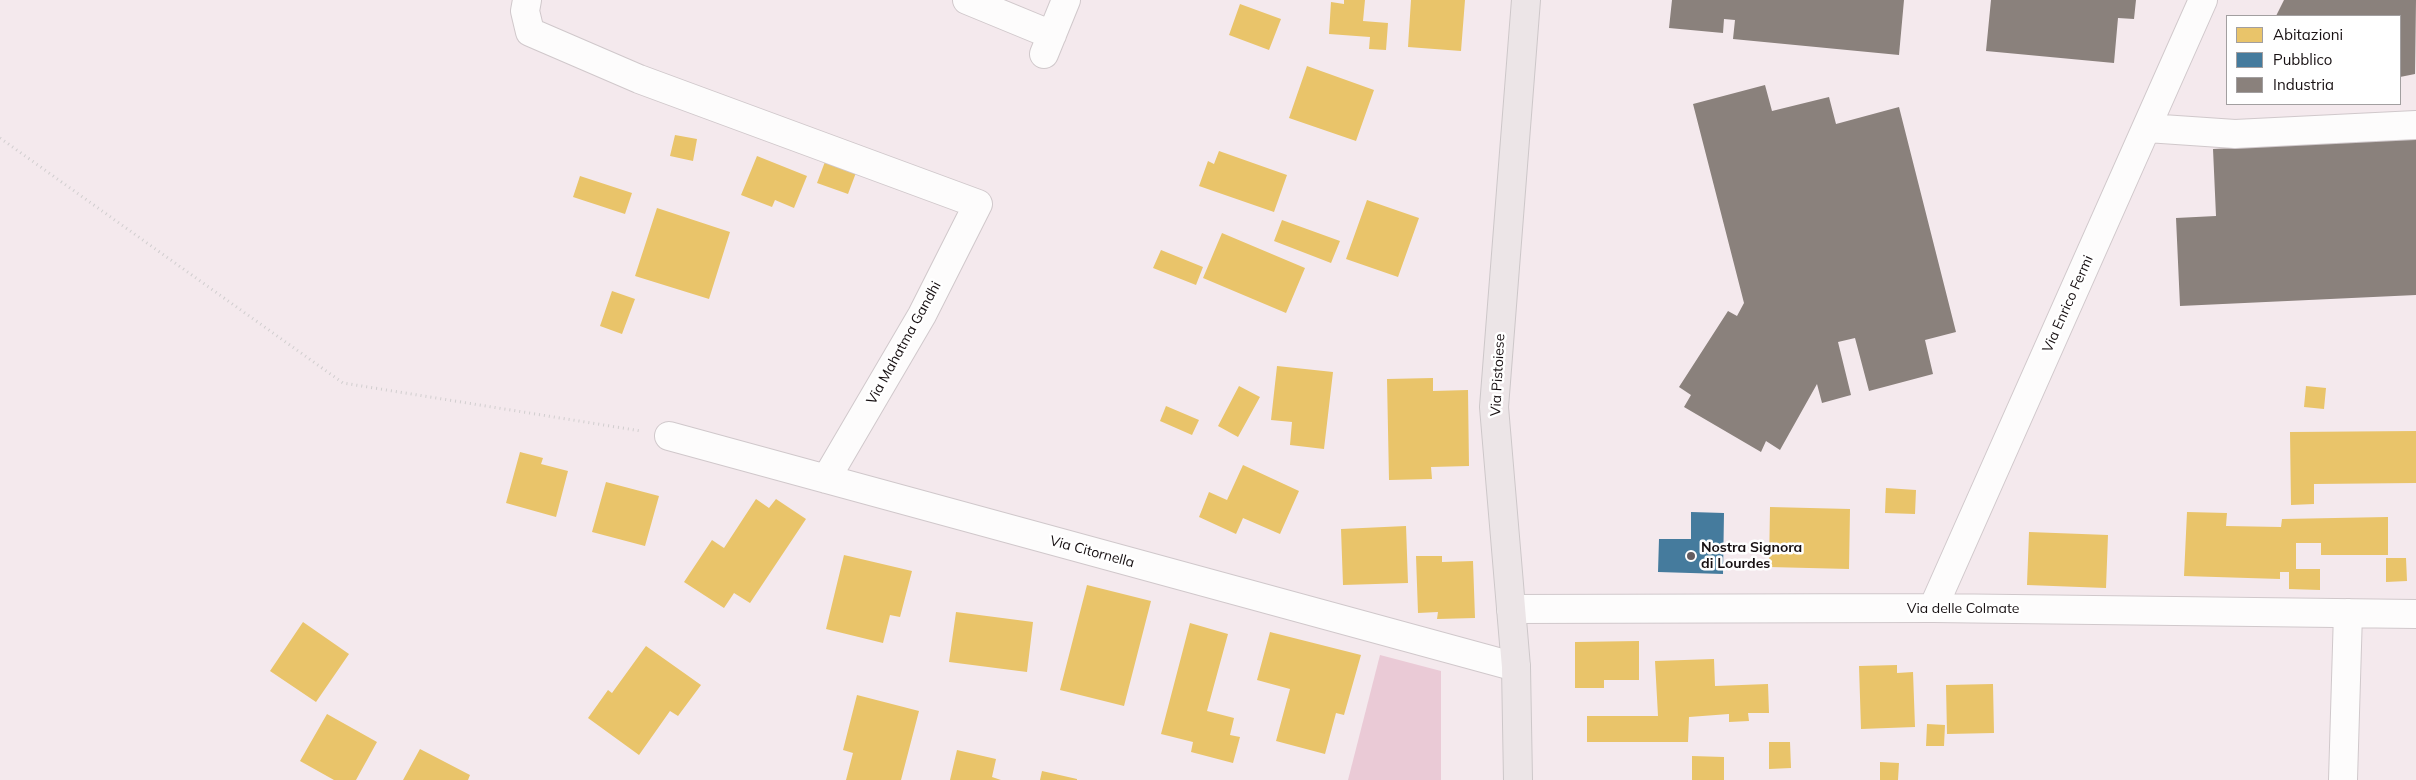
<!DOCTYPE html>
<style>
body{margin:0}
#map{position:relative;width:2416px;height:780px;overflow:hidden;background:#f4e9ed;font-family:Mulish,sans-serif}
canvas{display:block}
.legend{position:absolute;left:2226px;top:15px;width:175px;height:90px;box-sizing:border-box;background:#fff;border:1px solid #a29fa0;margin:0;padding:6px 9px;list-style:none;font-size:15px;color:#171012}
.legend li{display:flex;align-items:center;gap:10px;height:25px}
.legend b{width:25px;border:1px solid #a29fa0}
</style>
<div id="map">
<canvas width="2416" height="780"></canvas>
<ul class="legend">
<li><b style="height:14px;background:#e9c46a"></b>Abitazioni</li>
<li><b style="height:14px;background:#457b9d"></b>Pubblico</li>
<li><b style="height:14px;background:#8a817c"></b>Industria</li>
</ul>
</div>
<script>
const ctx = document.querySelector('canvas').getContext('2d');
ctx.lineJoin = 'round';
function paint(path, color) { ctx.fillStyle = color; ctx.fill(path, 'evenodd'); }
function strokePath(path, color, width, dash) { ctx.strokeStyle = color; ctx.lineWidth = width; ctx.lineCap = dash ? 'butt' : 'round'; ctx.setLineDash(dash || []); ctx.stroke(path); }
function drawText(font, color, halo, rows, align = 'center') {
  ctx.font = font + ' Mulish,sans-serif'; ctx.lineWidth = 5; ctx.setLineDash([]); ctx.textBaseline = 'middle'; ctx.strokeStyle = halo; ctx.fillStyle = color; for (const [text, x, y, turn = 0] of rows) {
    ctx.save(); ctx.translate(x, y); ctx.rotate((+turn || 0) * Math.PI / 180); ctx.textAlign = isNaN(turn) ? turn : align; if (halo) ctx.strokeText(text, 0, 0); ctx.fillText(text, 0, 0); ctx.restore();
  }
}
const green = new Path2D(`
 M1380 655 1441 671V780H1348Z`);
const homes = new Path2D(`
 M1344 0H1365L1363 21 1388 23 1386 50 1369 49 1370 37 1329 34 1331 2 1344 4Z
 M1411 0H1465L1461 51 1408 47Z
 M1240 4 1281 19 1269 50 1229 35Z
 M1307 66 1374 90 1356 141 1289 118Z
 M675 135 697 139 693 161 670 156Z
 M1219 151 1287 175 1274 212 1199 186 1208 161 1214 164Z
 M757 156 807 176 794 208 775 200 772 207 741 195Z
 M826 159 857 170 848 194 817 183Z
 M580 176 632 193 625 214 573 197Z
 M1367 200 1419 218 1398 277 1346 259Z
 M657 208 730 232 709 299 635 276Z
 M1282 220 1340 241 1331 263 1274 241Z
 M1222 233 1305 268 1286 313 1203 278Z
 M1161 250 1203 267 1196 285 1153 268Z
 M612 291 635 299 622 334 600 326Z
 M1277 366 1333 372 1324 449 1290 445 1292 422 1271 420Z
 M1433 378V391L1468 390 1469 466 1431 467 1432 479 1389 480 1387 379Z
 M1239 386 1260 397 1238 437 1218 426Z
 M2306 386 2326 388 2324 409 2304 407Z
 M1166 406 1199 420 1192 435 1160 421Z
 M2416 431V483L2314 484V504L2291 505 2290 432Z
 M520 452 543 458 541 464 568 471 556 517 506 503Z
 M1243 465 1299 491 1280 534 1243 518 1236 534 1199 517 1209 492 1227 500Z
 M606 482 659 496 645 546 592 532Z
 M1886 488 1916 490 1915 514 1885 513Z
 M756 499 769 508 776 499 806 519 750 603 734 593 724 608 684 582 712 540 724 548Z
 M1770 507 1850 509 1849 569 1769 567Z
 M2187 512 2227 513 2226 526 2281 527 2282 519 2388 517V555H2321V543H2296V569H2320V590L2289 589V572H2280V579L2184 576Z
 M1406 526 1408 583 1343 585 1341 529Z
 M2029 532 2108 535 2106 588 2027 585Z
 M844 555 912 571 900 617 890 615 883 643 826 629Z
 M1416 556H1442V562L1473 561 1475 618 1437 619 1438 612 1418 613Z
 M2386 558H2406L2407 581 2386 582Z
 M1087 585 1151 601 1124 706 1060 690Z
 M956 612 1033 622 1027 672 949 662Z
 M303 622 349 654 316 702 270 671Z
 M1190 623 1228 634 1207 711 1234 718 1230 735 1240 737 1233 763 1191 752 1193 742 1161 734Z
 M1270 632 1361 655 1344 715 1336 713 1325 754 1276 741 1290 689 1257 680Z
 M1639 641V680H1604V688H1575V642Z
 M646 646 701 685 678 716 670 711 639 755 588 718 608 690 612 693Z
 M1714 659 1715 686 1768 684 1769 713H1748L1749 721 1729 722V714L1689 717 1688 742H1587V716H1658L1655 661Z
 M1897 665V673L1913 672 1915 727 1861 729 1859 666Z
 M1993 684 1994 733 1947 734 1946 685Z
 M857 695 919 711 901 780H846L853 753 843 750Z
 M327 714 377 742 356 780H334L300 761Z
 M1927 724 1945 725 1944 746H1926Z
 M1769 742H1790L1791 768 1769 769Z
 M420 749 470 775 468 780H403Z
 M957 750 996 759 992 777 1001 780H950Z
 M1692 756 1724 757V780H1692Z
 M1880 762 1899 763 1898 780H1880Z
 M1042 771 1077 779V780H1040Z`);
const public = new Path2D(`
 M1691 512 1724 513 1723 574 1658 572 1659 539H1691Z`);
const industry = new Path2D(`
 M1672 0H1904L1899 55 1733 39 1735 20 1724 19 1723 33 1669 28Z
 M1991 0H2136L2134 19 2118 18 2114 63 1986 51Z
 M2284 0H2416L2415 74 2400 77V16H2276Z
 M1765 85 1772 111 1829 97 1836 124 1899 107 1956 332 1925 340 1933 374 1869 391 1855 338 1838 342 1851 395 1822 403 1817 384 1780 450 1766 441 1761 452 1684 407 1691 395 1679 387 1728 311 1737 316 1744 303 1693 104Z
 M2416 139V295L2180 306 2176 218 2216 216 2213 149Z`);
const path = new Path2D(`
 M0 138 343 383 641 431`);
const minor = new Path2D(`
 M527 0 525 11 530 32 639 79 978 204 922 315 826 479
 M967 0 1052 35
 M1044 54 1066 0
 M2147 128 2235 134 2416 125
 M669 436 1516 667
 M1933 608 2203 0
 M1511 609 1933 608 2416 614
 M2343 780 2348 613`);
const major = new Path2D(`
 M1518 780 1516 667 1494 407 1526 0`);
const markers = [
 [1691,556,5,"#645c5f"]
];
const streetNames = [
 ["Via Enrico Fermi",2068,304,-66],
 ["Via Mahatma Gandhi",904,343,-61],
 ["Via Pistoiese",1498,375,-87],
 ["Via Citornella",1092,552,15],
 ["Via delle Colmate",1963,609]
];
const poiNames = [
 ["Nostra Signora",1701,548],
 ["di Lourdes",1701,564]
];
paint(green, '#eacad6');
paint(homes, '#e9c46a');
paint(public, '#457b9d');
paint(industry, '#8a817c');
strokePath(minor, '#d0c8cb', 30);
strokePath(major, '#cdc7c9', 30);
strokePath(path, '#d1cecf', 3, [1, 4]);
strokePath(minor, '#fdfcfc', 28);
strokePath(major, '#ece5e7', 28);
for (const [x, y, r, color] of markers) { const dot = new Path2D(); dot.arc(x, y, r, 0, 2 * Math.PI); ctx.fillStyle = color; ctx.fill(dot); strokePath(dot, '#fff', 2); }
drawText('14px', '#171012', '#fff', streetNames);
drawText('bold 14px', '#171012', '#fff', poiNames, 'left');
</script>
